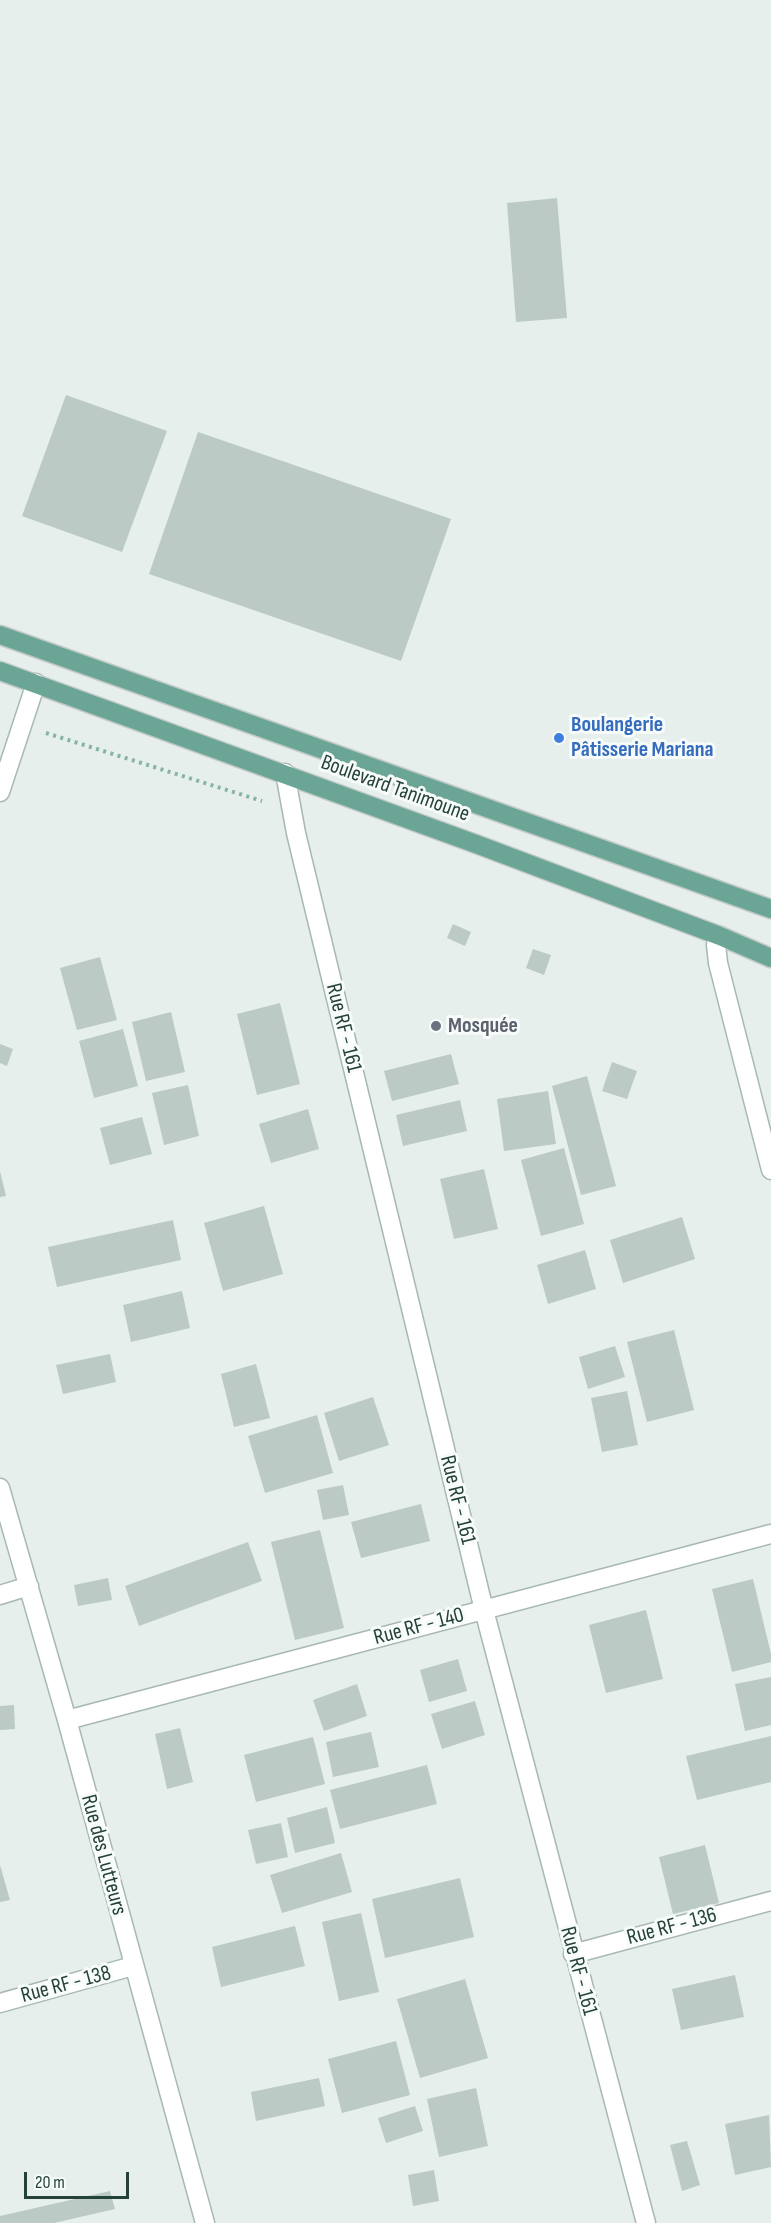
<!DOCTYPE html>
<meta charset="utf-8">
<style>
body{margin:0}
#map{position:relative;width:771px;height:2223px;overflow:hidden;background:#e6efeb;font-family:"Sofia Sans Condensed",sans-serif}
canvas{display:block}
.scale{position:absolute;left:24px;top:2172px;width:105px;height:27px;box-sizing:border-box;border:3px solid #24423a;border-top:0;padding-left:8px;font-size:18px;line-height:21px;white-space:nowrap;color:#24423a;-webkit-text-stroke:4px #f7fbf9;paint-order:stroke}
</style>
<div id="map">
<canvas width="771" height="2223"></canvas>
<div class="scale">20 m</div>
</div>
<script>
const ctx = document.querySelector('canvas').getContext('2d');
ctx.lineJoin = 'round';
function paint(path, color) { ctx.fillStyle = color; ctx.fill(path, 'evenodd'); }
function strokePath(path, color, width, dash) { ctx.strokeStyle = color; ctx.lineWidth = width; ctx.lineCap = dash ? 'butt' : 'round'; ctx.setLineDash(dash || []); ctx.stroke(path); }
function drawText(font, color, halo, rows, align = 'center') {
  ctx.font = font + ' "Sofia Sans Condensed",sans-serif'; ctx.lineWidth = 6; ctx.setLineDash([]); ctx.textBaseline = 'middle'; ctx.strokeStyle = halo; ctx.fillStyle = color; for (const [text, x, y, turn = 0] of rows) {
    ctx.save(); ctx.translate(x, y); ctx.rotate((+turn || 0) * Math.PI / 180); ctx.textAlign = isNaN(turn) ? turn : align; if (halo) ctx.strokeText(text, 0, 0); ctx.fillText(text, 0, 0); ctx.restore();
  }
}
const building = new Path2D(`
 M557 198 567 318 516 322 507 203Z
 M66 395 167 431 122 552 22 516Z
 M198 432 451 519 401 661 149 574Z
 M453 924 471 932 465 946 447 938Z
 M533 949 551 955 544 975 526 968Z
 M100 957 117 1020 77 1030 60 968Z
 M280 1003 300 1084 257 1095 237 1014Z
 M171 1012 185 1072 146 1081 132 1022Z
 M123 1029 138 1086 94 1098 79 1041Z
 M0 1044 13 1049 7 1066 0 1063Z
 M451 1054 459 1084 392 1101 384 1071Z
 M612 1062 637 1071 627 1099 602 1091Z
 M587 1076 616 1186 581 1195 552 1086Z
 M188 1085 199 1136 164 1145 152 1093Z
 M548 1091 556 1144 504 1151 497 1099Z
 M460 1100 467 1131 403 1146 396 1115Z
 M308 1109 319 1149 271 1163 259 1124Z
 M142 1117 152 1154 110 1165 100 1128Z
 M564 1148 584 1224 541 1236 521 1160Z
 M484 1169 498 1229 454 1239 440 1179Z
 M0 1171 6 1196 0 1197Z
 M264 1206 283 1274 223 1291 204 1223Z
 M682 1217 695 1259 623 1283 610 1240Z
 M173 1220 181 1260 57 1287 48 1247Z
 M585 1250 596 1289 548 1304 537 1265Z
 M182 1291 190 1328 131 1342 123 1305Z
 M674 1330 694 1410 647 1422 627 1342Z
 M615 1346 625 1377 588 1389 579 1357Z
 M110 1354 116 1382 63 1394 56 1365Z
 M256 1364 270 1418 234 1427 221 1374Z
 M627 1391 638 1445 602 1452 591 1398Z
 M373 1397 389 1445 339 1461 324 1413Z
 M317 1415 333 1473 265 1493 248 1436Z
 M343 1485 349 1515 323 1520 317 1490Z
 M421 1504 430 1541 361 1558 351 1522Z
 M320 1530 344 1628 295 1640 271 1542Z
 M248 1542 262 1581 139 1626 125 1586Z
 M108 1578 112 1600 78 1606 74 1585Z
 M753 1579 771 1654V1662L732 1672 712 1589Z
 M646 1610 663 1679 606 1693 589 1625Z
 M458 1659 467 1691 429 1702 420 1670Z
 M771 1677V1725L745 1731 735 1684Z
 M357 1684 367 1716 324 1731 313 1700Z
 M475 1701 485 1735 442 1749 431 1714Z
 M14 1705 15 1729 0 1730V1706Z
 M180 1728 193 1782 167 1789 155 1734Z
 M371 1732 379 1767 333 1777 326 1742Z
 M771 1736V1782L697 1800 686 1756Z
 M313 1737 325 1784 256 1802 244 1755Z
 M427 1765 437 1804 340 1829 330 1790Z
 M327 1807 335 1843 295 1853 287 1818Z
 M281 1823 288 1857 256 1864 248 1830Z
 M705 1845 719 1903 673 1914 659 1857Z
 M341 1853 352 1892 282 1913 270 1875Z
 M0 1865 10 1900 0 1902Z
 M460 1878 474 1937 385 1958 372 1899Z
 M361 1913 379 1992 339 2001 322 1922Z
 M295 1926 305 1966 221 1987 212 1947Z
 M735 1975 744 2017 681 2030 672 1989Z
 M465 1979 488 2058 420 2078 397 1999Z
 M396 2041 410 2095 342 2113 328 2059Z
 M319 2078 325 2106 256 2121 251 2092Z
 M476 2088 488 2146 439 2157 427 2099Z
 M415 2106 423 2131 386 2143 378 2118Z
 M769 2115 771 2167 735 2175 725 2124Z
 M687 2141 700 2185 682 2191 670 2145Z
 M434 2170 439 2201 413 2206 408 2175Z
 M110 2191 115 2209 54 2223H0V2216Z`);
const path = new Path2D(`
 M46 733 262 801`);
const minor = new Path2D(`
 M285 773 296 833 484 1610 646 2223
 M0 792 36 683
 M720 936 716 945 718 963 771 1170
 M0 1488 67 1720 205 2223
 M0 1595 29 1586
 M67 1720 771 1534
 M573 1954 771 1901
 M0 2003 133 1966`);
const major = new Path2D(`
 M0 635 771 909
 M0 671 476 844 720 936 771 958`);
const markers = [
 [559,738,6,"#3f7fe0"],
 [436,1026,6,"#6b7280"]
];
const shopNames = [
 ["Boulangerie",571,725],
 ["Pâtisserie Mariana",571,750]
];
const streetNames = [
 ["Boulevard Tanimoune",395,789,20],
 ["Rue RF - 161",343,1028,76],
 ["Rue RF - 161",457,1500,76],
 ["Rue RF - 140",419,1627,-15],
 ["Rue des Lutteurs",103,1855,75],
 ["Rue RF - 136",672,1927,-15],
 ["Rue RF - 161",578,1971,75],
 ["Rue RF - 138",66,1985,-15]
];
const worshipNames = [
 ["Mosquée",448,1026]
];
paint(building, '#bbcac4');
strokePath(minor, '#a8b8b2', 21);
strokePath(major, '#c2cac8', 21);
strokePath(path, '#86b3a5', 4, [3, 4.5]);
strokePath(minor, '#fff', 18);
strokePath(major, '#6aa596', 18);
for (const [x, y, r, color] of markers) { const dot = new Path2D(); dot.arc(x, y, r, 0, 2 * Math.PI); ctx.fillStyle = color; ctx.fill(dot); strokePath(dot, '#f7fbf9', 2); }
drawText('bold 22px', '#366cbe', '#f7fbf9', shopNames, 'left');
drawText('22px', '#24423a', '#f7fbf9', streetNames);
drawText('bold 22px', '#5b616d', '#f7fbf9', worshipNames, 'left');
</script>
